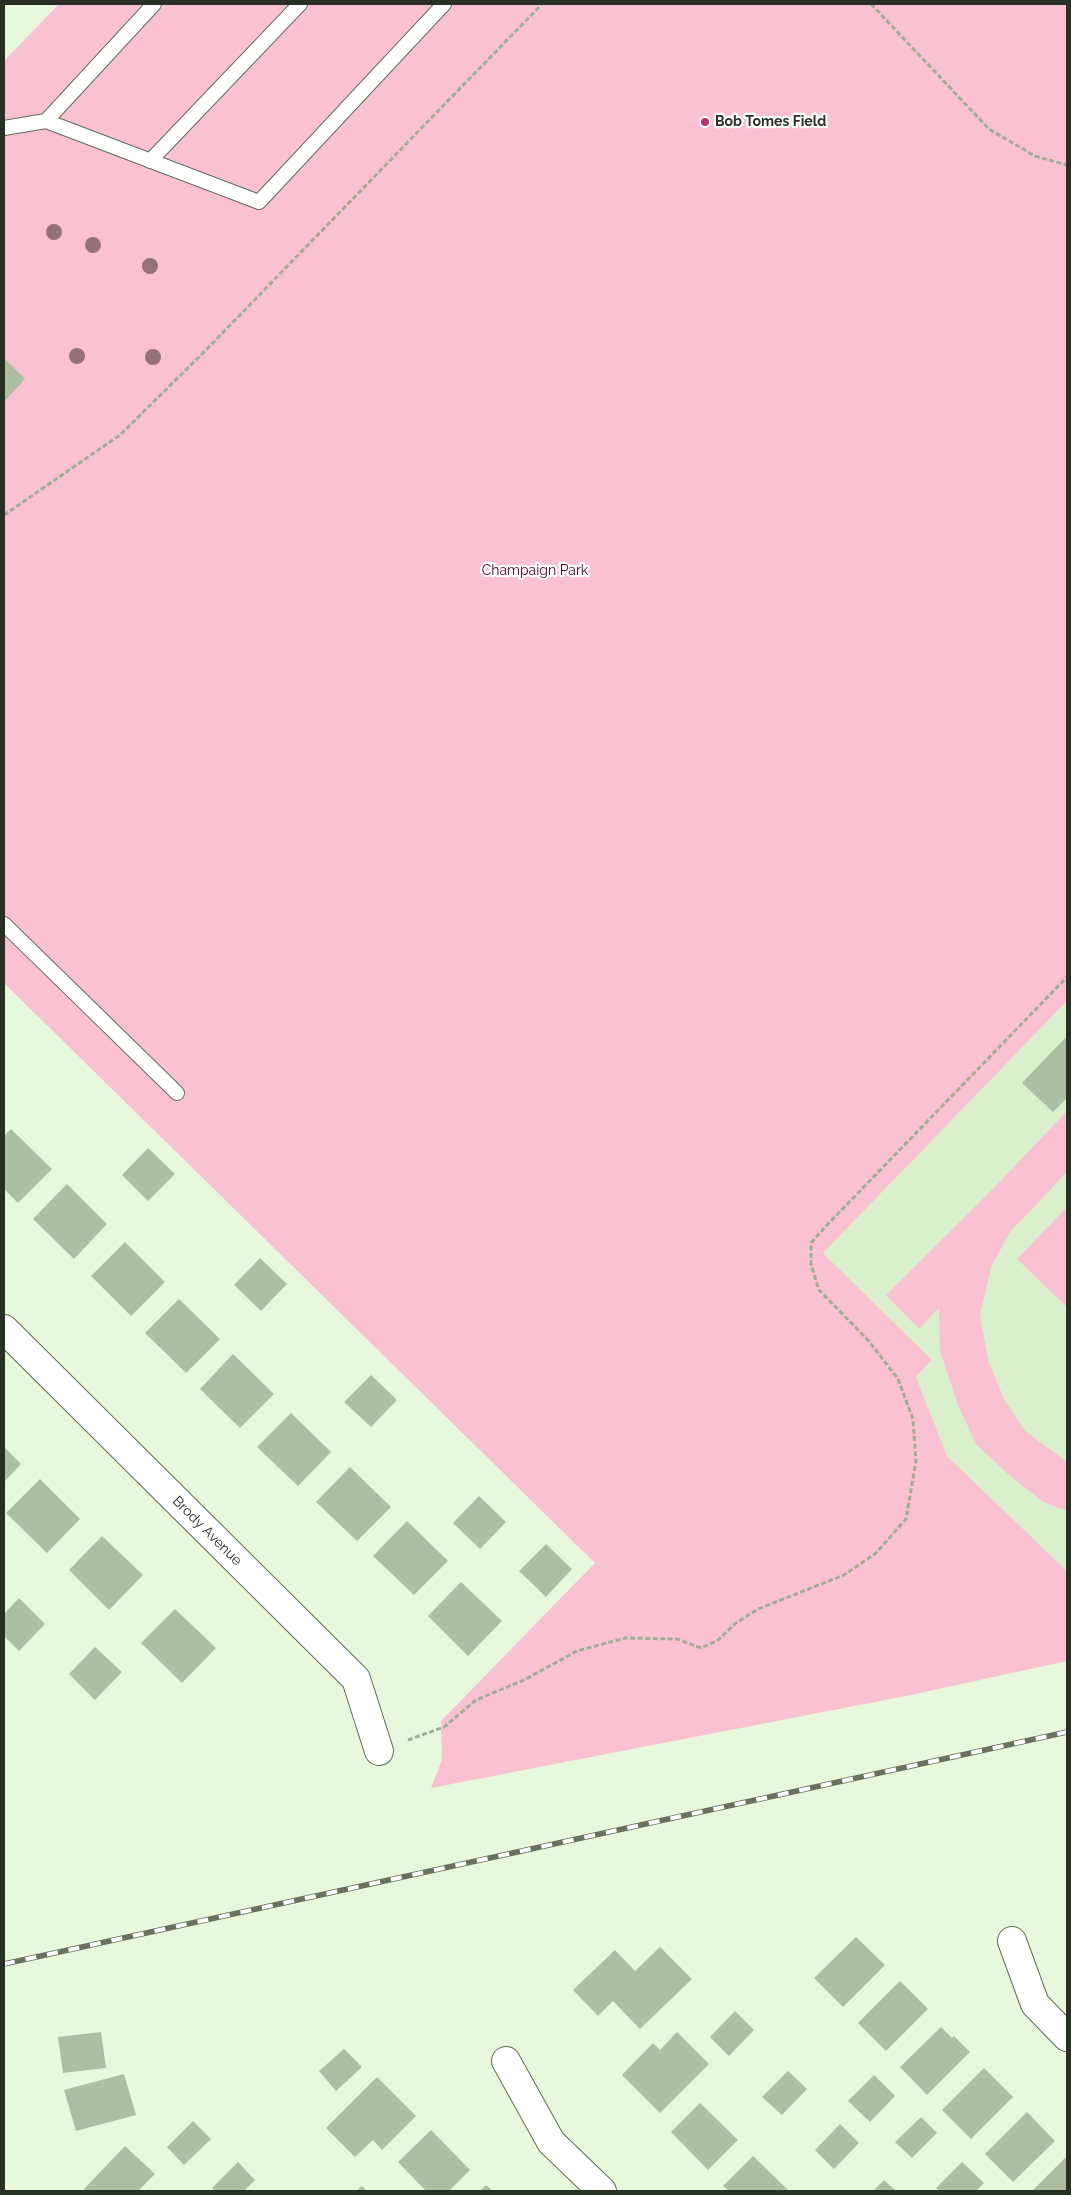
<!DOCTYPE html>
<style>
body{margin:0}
#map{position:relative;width:1071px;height:2195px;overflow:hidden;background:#e7f8dc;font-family:Raleway,sans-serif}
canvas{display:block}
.frame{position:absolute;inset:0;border:5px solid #282f24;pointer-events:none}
</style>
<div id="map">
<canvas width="1071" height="2195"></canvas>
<div class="frame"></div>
</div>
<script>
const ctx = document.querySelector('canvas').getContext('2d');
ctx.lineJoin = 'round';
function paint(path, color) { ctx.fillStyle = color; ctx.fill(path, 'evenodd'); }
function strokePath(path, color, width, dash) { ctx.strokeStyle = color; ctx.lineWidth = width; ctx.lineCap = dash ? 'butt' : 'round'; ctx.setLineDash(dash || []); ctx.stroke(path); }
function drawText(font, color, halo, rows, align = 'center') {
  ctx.font = font + ' Raleway,sans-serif'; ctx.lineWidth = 4.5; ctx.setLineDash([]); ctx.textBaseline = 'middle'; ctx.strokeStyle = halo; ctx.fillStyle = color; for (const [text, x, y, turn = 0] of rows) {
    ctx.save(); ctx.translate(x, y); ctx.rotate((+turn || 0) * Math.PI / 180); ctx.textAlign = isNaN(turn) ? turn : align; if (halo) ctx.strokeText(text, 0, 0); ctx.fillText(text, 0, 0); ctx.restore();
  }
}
const built = new Path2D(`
 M1067 1001V1571L947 1456 916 1377 932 1360 823 1253Z`);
const green = new Path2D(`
 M59 4H1067V1001L823 1253 932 1360 916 1377 947 1456 1067 1571V1661L911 1695 431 1788 442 1760 441 1721 595 1563 4 983V61Z
 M1067 1111V1172L1010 1232 991 1267 980 1315 988 1360 1004 1399 1025 1431 1067 1462V1511L1043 1502 1008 1474 976 1444 958 1405 940 1351 939 1308 919 1329 886 1295 992 1190Z
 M1067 1207V1307L1017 1259Z`);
const building = new Path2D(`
 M4 358 25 379 4 402Z
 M1067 1036V1098L1053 1112 1022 1083Z
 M11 1129 52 1169 18 1203 4 1189V1136Z
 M148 1148 175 1174 148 1201 122 1175Z
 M67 1184 107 1224 74 1259 33 1219Z
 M125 1242 165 1282 131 1316 91 1276Z
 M260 1258 287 1284 261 1311 234 1285Z
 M179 1299 220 1339 186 1373 145 1333Z
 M233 1354 274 1394 240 1428 200 1389Z
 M371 1375 397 1400 371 1427 344 1402Z
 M291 1413 331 1452 298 1486 257 1447Z
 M4 1447 21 1464 4 1482Z
 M350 1467 391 1507 357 1541 316 1502Z
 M40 1479 80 1519 47 1553 6 1513Z
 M479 1496 506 1522 480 1549 453 1523Z
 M407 1521 448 1561 414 1595 373 1556Z
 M102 1536 143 1575 109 1610 69 1570Z
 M546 1544 572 1569 546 1597 519 1571Z
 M461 1582 502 1621 468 1656 428 1616Z
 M19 1598 45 1624 19 1651 4 1636V1614Z
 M175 1609 216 1648 182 1683 141 1643Z
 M95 1647 122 1672 95 1700 69 1674Z
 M856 1937 885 1965 843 2007 814 1978Z
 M660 1947 692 1979 640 2029 613 2001 598 2016 573 1990 615 1950 635 1971Z
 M900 1981 928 2009 886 2051 858 2023Z
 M735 2011 754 2030 729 2056 710 2037Z
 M941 2027 952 2038 954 2036 970 2052 927 2095 900 2067Z
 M101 2032 106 2068 63 2073 58 2037Z
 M677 2032 709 2064 660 2113 622 2075 653 2043 660 2050Z
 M344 2049 362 2067 336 2091 319 2071Z
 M984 2068 1013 2097 971 2139 942 2110Z
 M788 2071 807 2089 782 2115 762 2097Z
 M124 2074 136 2115 76 2131 64 2090Z
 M874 2075 895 2096 870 2122 848 2101Z
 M377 2077 416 2116 382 2150 373 2140 355 2157 326 2128Z
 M700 2103 738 2140 708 2170 671 2132Z
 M1027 2112 1055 2141 1013 2182 985 2154Z
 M921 2117 937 2133 912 2158 895 2142Z
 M193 2121 211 2139 184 2165 167 2147Z
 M840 2124 859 2143 834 2169 815 2150Z
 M431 2130 470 2170 449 2191H426L398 2162Z
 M125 2146 155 2174 138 2191H87L84 2189Z
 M753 2156 789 2191H729L723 2186Z
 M1067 2156V2191H1032Z
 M238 2162 255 2180 244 2191H215L212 2188Z
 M962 2162 984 2183 976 2191H940L936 2188Z
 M884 2180 896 2191H873Z
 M486 2185 493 2191H480Z
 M362 2186 367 2191H356Z`);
const path = new Path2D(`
 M871 4 989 129 1035 156 1067 165
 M4 515 120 435 203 353 542 4
 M408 1740 444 1727 476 1700 524 1680 577 1651 625 1638 677 1639 701 1648 717 1641 736 1623 758 1609 844 1575 876 1553 906 1519 916 1461 913 1419 898 1379 868 1340 819 1290 811 1265V1243L827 1225 1067 977`);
const service = new Path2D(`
 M154 4 46 121 259 202 444 4
 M4 128 46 121
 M150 161 300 4
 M4 924 177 1093`);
const minor = new Path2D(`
 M4 1329 356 1679 379 1751
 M1012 1941 1035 2004 1067 2037
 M506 2061 551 2142 602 2191`);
const rail = new Path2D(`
 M4 1964 1067 1732`);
const trees = [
 [54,232],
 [93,245],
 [150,266],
 [77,356],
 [153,357]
];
const markers = [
 [705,122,5,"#ba316d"]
];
const poiNames = [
 ["Bob Tomes Field",715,122]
];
const parkNames = [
 ["Champaign Park",535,571]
];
const streetNames = [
 ["Brody Avenue",207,1531,45]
];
paint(built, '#daf0cd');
paint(green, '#f9c1d2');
paint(building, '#adbea3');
strokePath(service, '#5e6e55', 16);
strokePath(minor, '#5e6e55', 30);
strokePath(path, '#a0ad97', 3, [5, 2.5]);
strokePath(service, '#fff', 14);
strokePath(minor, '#fff', 28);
strokePath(rail, '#677261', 5.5);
strokePath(rail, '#fff', 4, [11]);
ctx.fillStyle = '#96707a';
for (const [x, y] of trees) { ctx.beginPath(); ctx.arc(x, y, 8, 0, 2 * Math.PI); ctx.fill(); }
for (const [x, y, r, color] of markers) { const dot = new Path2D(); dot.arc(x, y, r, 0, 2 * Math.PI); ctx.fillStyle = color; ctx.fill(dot); strokePath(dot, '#fff', 2); }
drawText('bold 14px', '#282f24', '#fff', poiNames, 'left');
drawText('14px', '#54002a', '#fff', parkNames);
drawText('14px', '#282f24', '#fff', streetNames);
</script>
